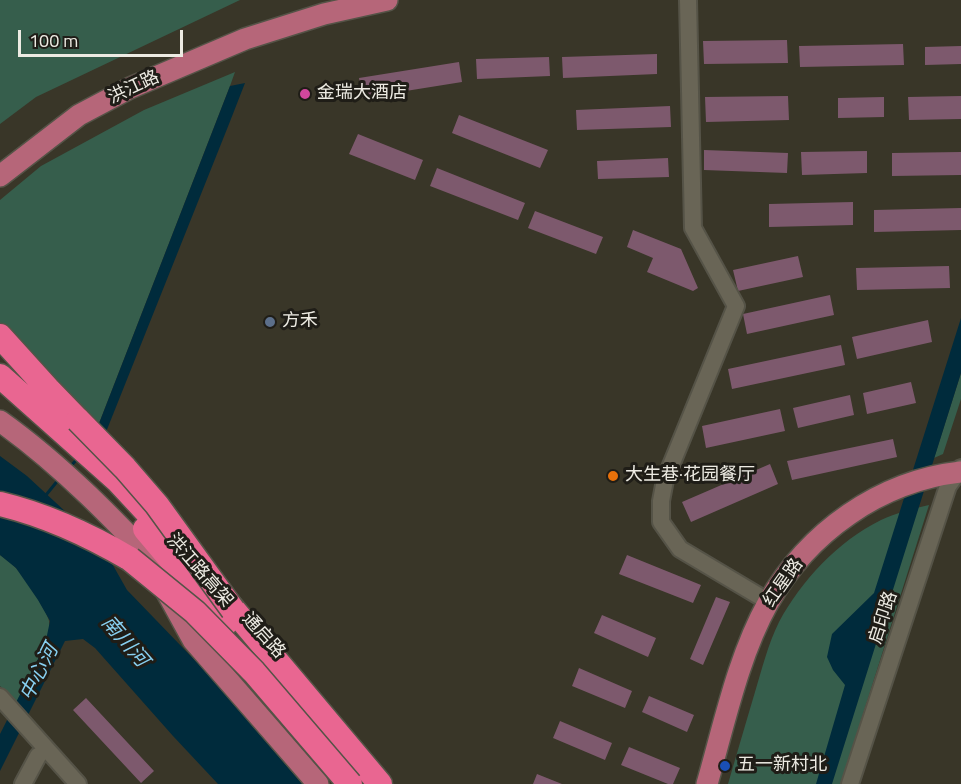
<!DOCTYPE html>
<meta charset="utf-8">
<style>
body{margin:0}
#map{position:relative;width:961px;height:784px;overflow:hidden;background:#393628;font-family:"Titillium Web",sans-serif}
canvas{display:block}
.scale{position:absolute;left:18px;top:30px;width:165px;height:27px;box-sizing:border-box;border:3px solid #edebe3;border-top:0;padding-left:8px;font-size:18px;line-height:21px;white-space:nowrap;color:#edebe3;-webkit-text-stroke:4px #1f1d17;paint-order:stroke}
</style>
<div id="map">
<canvas width="961" height="784"></canvas>
<div class="scale">100 m</div>
</div>
<script>
const ctx = document.querySelector('canvas').getContext('2d');
ctx.lineJoin = 'round';
function paint(path, color) { ctx.fillStyle = color; ctx.fill(path, 'evenodd'); }
function strokePath(path, color, width, dash) { ctx.strokeStyle = color; ctx.lineWidth = width; ctx.lineCap = dash ? 'butt' : 'round'; ctx.setLineDash(dash || []); ctx.stroke(path); }
function drawText(font, color, halo, rows, align = 'center') {
  ctx.font = font + ' "Titillium Web","Noto Sans SC",sans-serif'; ctx.lineWidth = 6; ctx.setLineDash([]); ctx.textBaseline = 'middle'; ctx.strokeStyle = halo; ctx.fillStyle = color; for (const [text, x, y, turn = 0] of rows) {
    ctx.save(); ctx.translate(x, y); ctx.rotate((+turn || 0) * Math.PI / 180); ctx.textAlign = isNaN(turn) ? turn : align; if (halo) ctx.strokeText(text, 0, 0); ctx.fillText(text, 0, 0); ctx.restore();
  }
}
const green = new Path2D(`
 M0 0H240L36 97 0 124Z
 M235 72 230 86 98 426 0 333V200L41 166 144 110Z
 M961 373V399L943 454 934 458Z
 M929 505 841 784H728C737 753 746 722 755 692 762 669 768 644 779 622 801 581 838 541 881 520 896 513 912 509 929 505Z
 M0 555C5 559 10 562 15 567 22 574 48 612 49 621 52 645 27 682 16 703L0 686Z`);
const water = new Path2D(`
 M245 83 229 124 106 432 98 426 230 86Z
 M961 318V373L832 784H816L845 685 833 670 827 657 832 634 874 593Z
 M0 456 27 476 95 539 110 560 127 590 210 676 302 784H218L173 736 95 648 83 639 65 641 0 771V734L41 653 46 640 50 621 38 600 16 568 0 555Z`);
const stream = new Path2D(`
 M69 468 79 457
 M46 495 59 479`);
const building = new Path2D(`
 M787 40 788 63 704 64 703 41Z
 M903 44 904 65 800 67 799 46Z
 M961 46V64L925 65V47Z
 M657 54V74L563 78 562 57Z
 M549 57 550 76 477 79 476 59Z
 M459 62 462 82 362 98 359 78Z
 M788 96 789 120 706 122 705 97Z
 M961 96V119L909 120 908 97Z
 M884 97V117L838 118V98Z
 M670 106 671 127 577 130 576 110Z
 M459 115 548 150 540 168 452 133Z
 M358 134 423 160 415 180 349 154Z
 M704 150 788 153 787 173 704 170Z
 M867 151V173L802 175 801 152Z
 M961 152V175L892 176V153Z
 M668 158 669 177 598 179 597 161Z
 M437 168 525 203 518 220 430 186Z
 M853 202V225L769 227V204Z
 M961 208V230L874 232V210Z
 M535 211 603 237 596 254 528 228Z
 M633 230 681 249 698 288 693 291 647 272 653 258 627 247Z
 M798 256 803 277 738 291 733 270Z
 M949 266 950 288 857 290 856 268Z
 M830 295 834 315 747 334 743 314Z
 M928 320 932 342 857 359 852 337Z
 M841 345 845 365 732 389 728 369Z
 M911 382 916 403 867 414 863 393Z
 M850 395 854 415 798 428 793 408Z
 M780 409 785 431 706 448 702 426Z
 M893 439 897 457 792 480 787 461Z
 M770 464 778 484 691 522 682 502Z
 M627 555 701 585 693 603 619 574Z
 M716 597 730 602 703 665 690 659Z
 M602 615 656 638 648 657 594 633Z
 M579 668 632 691 625 708 572 686Z
 M649 696 694 715 687 732 642 712Z
 M86 698 154 771 141 783 73 710Z
 M560 721 612 743 605 760 553 738Z
 M629 747 680 768 673 784H668L621 765Z
 M537 774 562 784H533Z`);
const minor = new Path2D(`
 M688 0 693 228 736 306 665 480 661 501V522L680 549 769 602
 M0 697 78 784
 M23 784 38 756
 M850 784 948 486 961 468`);
const major = new Path2D(`
 M0 176 79 115 130 88 245 39 324 14 387 0
 M0 421C66 468 121 527 177 586
 M165 589 193 640 318 784
 M707 784C724 725 738 657 768 603 808 532 880 481 961 472`);
const highway = new Path2D(`
 M0 336 48 389 78 420
 M0 376 118 481 170 537
 M0 504C46 515 89 535 130 559
 M145 529 225 624
 M221 595 380 784`);
const highwayBridge = new Path2D(`
 M78 420 125 468 157 505 233 610
 M130 559 195 612 254 672 350 784`);
const markers = [
 [305,94,6,"#d1479c"],
 [270,322,6,"#5c6f8a"],
 [613,476,6,"#e8710a"],
 [725,766,6,"#1a4fb4"]
];
const streetNames = [
 ["洪江路",134,88,-25],
 ["洪江路高架",199,571,49],
 ["红星路",784,583,-55],
 ["启印路",884,618,-72],
 ["通启路",263,636,48]
];
const poiNames = [
 ["金瑞大酒店",317,94],
 ["方禾",282,322],
 ["大生巷·花园餐厅",625,476],
 ["五一新村北",737,766]
];
const waterNames = [
 ["南川河",124,642,49],
 ["中心河",40,673,-63]
];
paint(green, '#365e4c');
paint(water, '#002b3c');
strokePath(stream, '#002b3c', 3);
paint(building, '#7d596d');
strokePath(minor, '#555347', 20);
strokePath(major, '#555347', 24);
strokePath(highway, '#555347', 27);
strokePath(minor, '#696556', 16);
strokePath(major, '#b66679', 21);
strokePath(highway, '#e96691', 24);
strokePath(highwayBridge, '#555347', 27, []);
strokePath(highwayBridge, '#e96691', 24);
for (const [x, y, r, color] of markers) { const dot = new Path2D(); dot.arc(x, y, r, 0, 2 * Math.PI); ctx.fillStyle = color; ctx.fill(dot); strokePath(dot, '#1f1d17', 2); }
drawText('18px', '#edebe3', '#1f1d17', streetNames);
drawText('18px', '#edebe3', '#1f1d17', poiNames, 'left');
drawText('italic 20px', '#88d0f1', '#1f1d17', waterNames);
</script>
